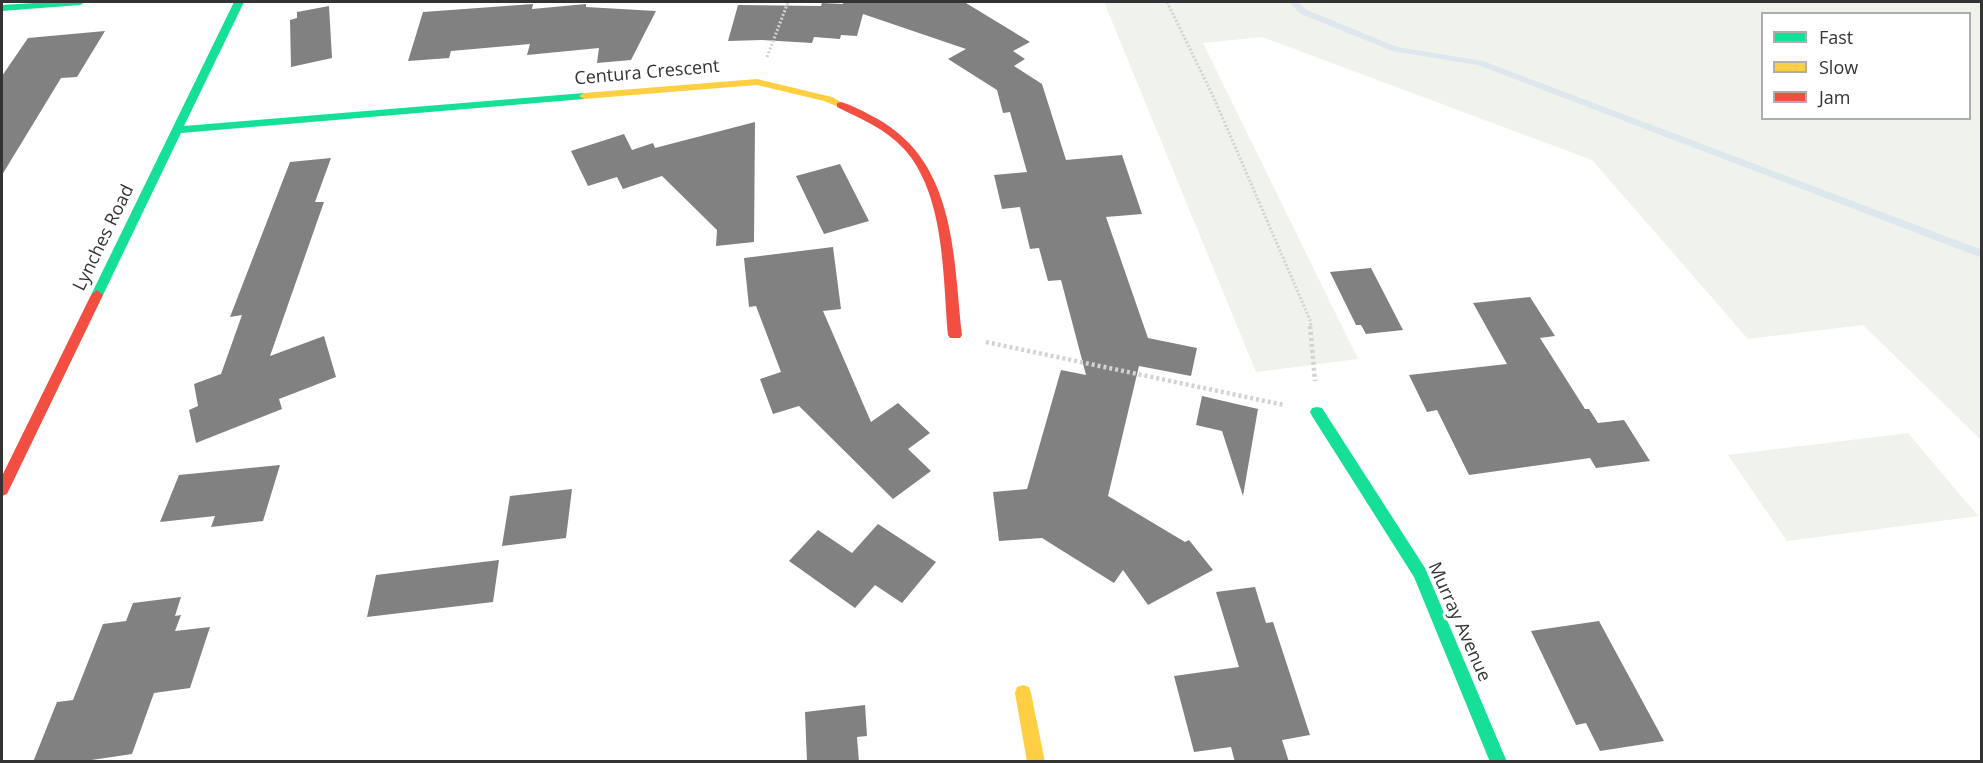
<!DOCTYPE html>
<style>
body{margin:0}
#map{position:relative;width:1983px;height:763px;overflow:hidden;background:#fff;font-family:"Open Sans",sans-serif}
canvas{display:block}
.frame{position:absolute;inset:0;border:3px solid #333;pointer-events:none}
.legend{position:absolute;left:1761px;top:12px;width:210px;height:108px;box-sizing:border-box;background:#fff;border:2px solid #adadad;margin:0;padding:8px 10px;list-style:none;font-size:18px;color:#333}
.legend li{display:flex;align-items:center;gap:12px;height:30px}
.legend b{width:30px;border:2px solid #adadad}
</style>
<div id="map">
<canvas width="1983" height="763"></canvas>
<div class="frame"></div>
<ul class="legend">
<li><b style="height:8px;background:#16e098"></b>Fast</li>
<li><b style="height:8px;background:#ffcf43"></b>Slow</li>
<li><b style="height:8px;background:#f24e42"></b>Jam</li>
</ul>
</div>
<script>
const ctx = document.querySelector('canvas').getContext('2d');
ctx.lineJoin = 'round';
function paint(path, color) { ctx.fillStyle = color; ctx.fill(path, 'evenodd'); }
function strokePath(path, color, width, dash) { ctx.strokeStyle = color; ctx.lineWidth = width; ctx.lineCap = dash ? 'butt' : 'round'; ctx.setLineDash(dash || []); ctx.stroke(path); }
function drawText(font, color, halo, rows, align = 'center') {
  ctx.font = font + ' "Open Sans",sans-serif'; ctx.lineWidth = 6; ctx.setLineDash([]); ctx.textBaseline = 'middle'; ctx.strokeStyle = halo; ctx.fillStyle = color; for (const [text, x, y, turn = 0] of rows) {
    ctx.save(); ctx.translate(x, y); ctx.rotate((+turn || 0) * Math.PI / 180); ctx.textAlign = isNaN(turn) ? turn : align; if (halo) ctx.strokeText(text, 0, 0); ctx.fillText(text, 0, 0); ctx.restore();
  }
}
const green = new Path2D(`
 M1104 2H1981V440L1863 325 1748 339 1592 160 1262 37 1203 43 1358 359 1256 372ZM1762 14H1970V118H1762Z
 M1908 433 1978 516 1787 541 1728 455Z`);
const stream = new Path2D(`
 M1288 2H1297L1307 10 1397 47 1483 61 1982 250V258L1478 65 1392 51 1301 14Z`);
const building = new Path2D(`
 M843 2 966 3 1030 42 1013 51 1025 59 1014 66 1042 84 1066 160 1122 155 1142 214 1106 217 1148 338 1197 348 1191 376 1139 366 1108 496 1185 542 1189 540 1213 570 1148 605 1123 570 1114 583 1042 538 999 541 993 492 1027 489 1061 370 1086 375 1061 280 1048 281 1039 248 1030 249 1020 207 1002 209 994 175 1027 172 1010 112 1003 113 997 90 948 59 966 49 863 14 857 36 841 35 840 39 814 37 812 43 762 40 728 41 738 5 821 6 822 3 843 4Z
 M533 4 532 9 586 4V7L656 11 631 60 597 63 599 48 527 55 530 44 451 51 449 58 408 61 423 12Z
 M329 6 332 58 291 67 290 20 297 18V12Z
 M105 31 77 77 61 78 2 175V76L28 38Z
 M755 122 754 242 716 246 717 230 662 176 623 189 617 177 588 186 571 151 624 134 632 150 653 143 655 148Z
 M331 158 315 202H324L270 356 324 336 336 377 279 399 282 409 196 443 189 410 198 406 194 384 221 374 242 315 230 317 290 162Z
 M840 164 869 221 824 234 796 176Z
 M833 247 841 309 823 311 871 422 898 403 930 433 908 449 931 471 893 499 799 406 773 414 760 379 781 372 756 306 749 307 744 258Z
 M1371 268 1403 330 1366 334 1361 325H1356L1330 272Z
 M1530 297 1555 336 1540 338 1585 409H1589L1598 423 1624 420 1650 461 1596 468 1590 458 1469 475 1437 410 1427 412 1409 375 1507 364 1473 303Z
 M1202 396 1258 409 1243 496 1222 431 1196 425Z
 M280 465 263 521 211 527 215 516 160 522 179 475Z
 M572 489 566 538 502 546 510 496Z
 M878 524 936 562 902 603 875 585 855 608 789 561 818 530 852 553Z
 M499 560 493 602 367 617 376 575Z
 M1255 587 1266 623 1273 622 1310 735 1282 740 1289 762H1235L1231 747 1194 752 1174 676 1239 667 1216 592Z
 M181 597 175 616 181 615 175 631 210 627 190 688 154 693 132 754 78 762H33L57 702 73 700 103 624 126 621 133 603Z
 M1599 621 1664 741 1600 751 1586 723 1576 725 1531 631Z
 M865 705 867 736 857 737 859 762H807L805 712Z`);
const pathFar1 = new Path2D(`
 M1167 2 1214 98 1310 320 1311 327
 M767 57 788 2`);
const path = new Path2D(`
 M1310 326 1315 381
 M986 342 1284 405`);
const fast = new Path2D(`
 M49 2H85L80 5 2 11V5Z
 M234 2H244L184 126 584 93 589 96 584 99 181 133 103 295 97 300 93 298 91 295Z
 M1317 407 1322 408 1425 568 1507 762H1490L1414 577 1312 416 1310 412 1312 408Z`);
const slow = new Path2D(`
 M757 79 832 97 846 105 841 108 824 101 757 85 584 99 579 96 584 93Z
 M1023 685 1029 687 1031 693 1045 762H1027L1015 693 1017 687Z`);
const jam = new Path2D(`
 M841 102C851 105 861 110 870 115 956 157 953 253 962 335L960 338H950L948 335C943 277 945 194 904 149 886 129 861 119 837 107V103Z
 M97 290 103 295 7 494 2 496V476L91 295Z`);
const streetNames = [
 ["Centura Crescent",647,73,-5],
 ["Lynches Road",104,238,-64],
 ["Murray Avenue",1459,622,66]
];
paint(green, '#f0f2ec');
paint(stream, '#dce8ee');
paint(building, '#818181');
strokePath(pathFar1, '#d3d3d3', 3, [2, 2]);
strokePath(path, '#d3d3d3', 4.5, [3, 3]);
paint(fast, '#16e098');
paint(slow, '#ffcf43');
paint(jam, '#f24e42');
drawText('18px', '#333', '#fff', streetNames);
</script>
